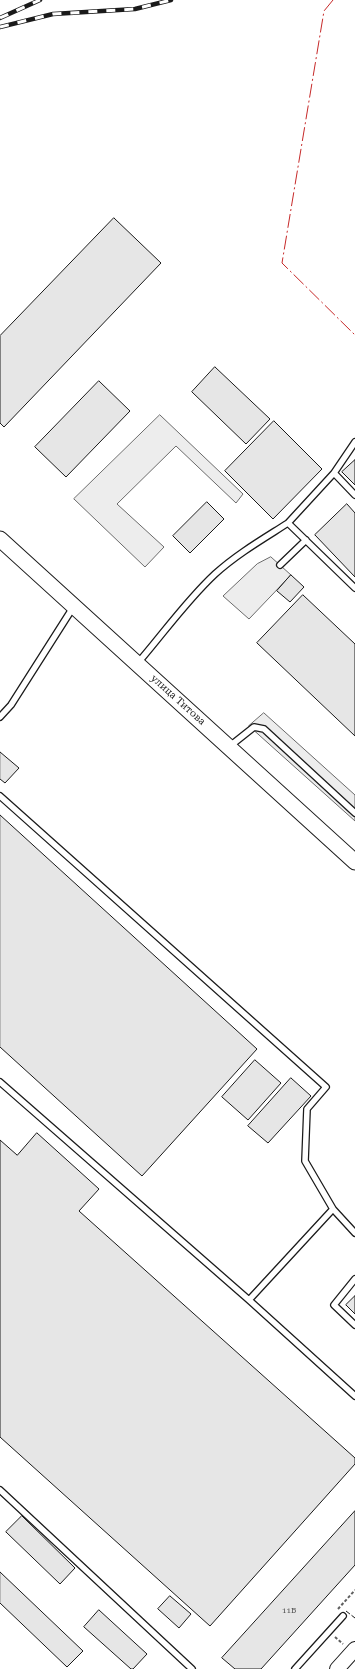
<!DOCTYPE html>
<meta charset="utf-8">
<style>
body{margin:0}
canvas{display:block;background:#fff}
</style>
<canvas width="355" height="1669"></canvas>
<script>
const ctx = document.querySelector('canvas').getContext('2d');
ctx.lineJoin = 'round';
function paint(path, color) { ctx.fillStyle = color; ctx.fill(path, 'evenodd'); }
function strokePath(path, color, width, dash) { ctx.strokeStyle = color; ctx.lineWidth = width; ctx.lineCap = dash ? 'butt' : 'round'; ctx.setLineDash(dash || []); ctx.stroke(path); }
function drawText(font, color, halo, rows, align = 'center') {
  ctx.font = font + ' "Roboto Serif",serif'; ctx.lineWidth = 3; ctx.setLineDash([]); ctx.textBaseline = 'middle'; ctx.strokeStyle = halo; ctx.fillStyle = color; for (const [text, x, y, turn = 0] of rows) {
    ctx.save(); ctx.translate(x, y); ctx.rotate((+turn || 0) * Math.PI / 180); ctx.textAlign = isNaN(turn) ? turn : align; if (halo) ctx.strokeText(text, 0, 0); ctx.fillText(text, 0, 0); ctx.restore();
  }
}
const built = new Path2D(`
 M160 415 243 494 236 503 176 446 117 504 164 547 145 567 74 499Z
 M271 557 291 575 249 619 223 596 257 564Z
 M264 713 355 795V821L249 726Z`);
const building = new Path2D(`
 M114 218 161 263 4 427 0 423V336Z
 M215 367 270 419 246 444 192 392Z
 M99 381 130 411 66 477 35 447Z
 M274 421 322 469 273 519 225 471Z
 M355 460V485L342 472Z
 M207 502 224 519 190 553 173 536Z
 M347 504 355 513V577L315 535Z
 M291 575 304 587 290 602 277 591Z
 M303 595 355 644V736L257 643Z
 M0 752 19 768 5 783 0 779Z
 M0 815 257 1049 142 1176 0 1047Z
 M255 1060 281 1083 248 1120 222 1097Z
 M291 1078 311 1096 268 1143 248 1126Z
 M37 1133 99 1189 79 1211 355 1458V1464L210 1626 0 1437V1140L17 1155Z
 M355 1296V1314L346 1305Z
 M355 1511V1565L261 1669H235L222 1658Z
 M22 1516 75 1568 60 1584 6 1532Z
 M0 1572 83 1651 67 1667 0 1603Z
 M170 1596 191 1614 179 1628 158 1609Z
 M99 1610 147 1654 133 1669H131L84 1627Z`);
const path = new Path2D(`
 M338 1609 355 1590
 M335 1637 343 1644`);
const service = new Path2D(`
 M355 442 334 473 288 523 355 588
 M334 473 355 495
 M280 565 306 540
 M137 664C163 634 186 601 215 574 237 554 263 539 288 523
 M0 717 11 705 74 606
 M230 746 254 727 264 729 355 813
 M0 796 326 1087 307 1109 305 1161 333 1209 249 1300
 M0 1082 249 1300 355 1396
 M333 1209 355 1233
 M355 1279 334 1305 355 1325
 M0 1490 192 1669
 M295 1669 343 1616`);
const tertiary = new Path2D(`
 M337 1669 355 1649`);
const secondary = new Path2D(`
 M0 539 355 862`);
const rail = new Path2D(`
 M0 18 40 0
 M0 27 53 14 135 9 171 0`);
const fence = new Path2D(`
 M346 1611 355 1618`);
const power = new Path2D(`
 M333 0 324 11 282 263 355 335`);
const numberNames = [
 ["11Б",289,1611]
];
const streetNames = [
 ["улица Титова",178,700,42]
];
paint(built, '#ededed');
strokePath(built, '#6a6a6a', 1);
paint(building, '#e6e6e6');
strokePath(building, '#1a1a1a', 1);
strokePath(service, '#1a1a1a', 8);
strokePath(tertiary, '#1a1a1a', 16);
strokePath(secondary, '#1a1a1a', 17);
strokePath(path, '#5f5f5f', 2, [3, 2]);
strokePath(service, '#fff', 5.5);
strokePath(tertiary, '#fff', 14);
strokePath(secondary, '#fff', 15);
strokePath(rail, '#1a1a1a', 4.5);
strokePath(rail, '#fff', 3, [9]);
strokePath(fence, '#1a1a1a', 1, [5, 2]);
strokePath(power, '#c62828', 1, [14, 3, 2, 3]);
drawText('8px', '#4d4d4d', null, numberNames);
drawText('10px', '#1a1a1a', '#fff', streetNames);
</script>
